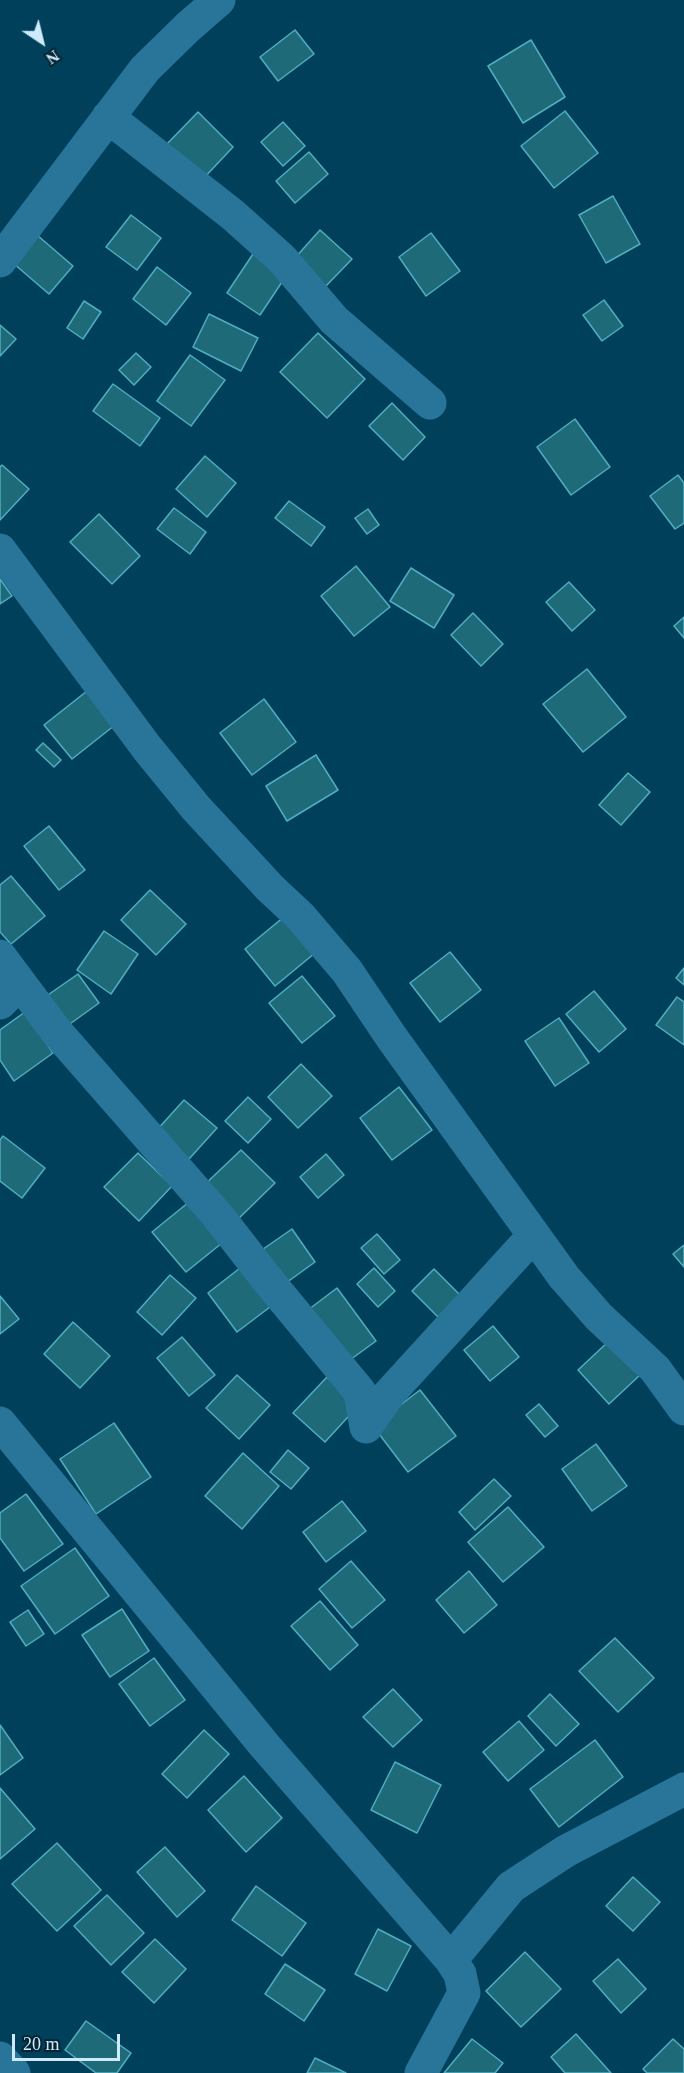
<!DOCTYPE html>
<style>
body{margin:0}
#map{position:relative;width:684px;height:2073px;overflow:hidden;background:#00405b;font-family:"Times New Roman",serif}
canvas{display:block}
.north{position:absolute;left:12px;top:12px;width:60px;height:60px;-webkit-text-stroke:4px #052534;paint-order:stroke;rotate:145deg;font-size:16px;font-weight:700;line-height:24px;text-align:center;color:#cfebfb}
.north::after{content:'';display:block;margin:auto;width:21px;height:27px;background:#cfebfb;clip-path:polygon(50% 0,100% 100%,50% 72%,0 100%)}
.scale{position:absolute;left:12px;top:2034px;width:108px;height:27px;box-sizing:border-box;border:3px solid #cfebfb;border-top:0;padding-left:8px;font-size:18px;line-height:21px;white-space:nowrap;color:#cfebfb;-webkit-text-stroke:4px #052534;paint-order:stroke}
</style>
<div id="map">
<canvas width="684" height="2073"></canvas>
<div class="north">N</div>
<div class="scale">20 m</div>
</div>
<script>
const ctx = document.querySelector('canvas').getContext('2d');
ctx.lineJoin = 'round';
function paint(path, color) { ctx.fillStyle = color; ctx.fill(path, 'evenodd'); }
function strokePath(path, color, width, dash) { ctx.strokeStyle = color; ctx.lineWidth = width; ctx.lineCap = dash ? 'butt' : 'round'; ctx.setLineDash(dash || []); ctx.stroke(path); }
const building = new Path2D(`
 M295 30 314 54 278 81 260 57Z
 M531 40 565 97 523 123 488 66Z
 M565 111 598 153 554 188 521 146Z
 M198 112 233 147 201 181 165 146Z
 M283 122 305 146 283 166 261 142Z
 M309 152 328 174 295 203 276 181Z
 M613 196 640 244 606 263 579 215Z
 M131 215 161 238 137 270 106 247Z
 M320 230 352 259 325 287 294 259Z
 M431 233 460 271 426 296 399 257Z
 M37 235 73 266 49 294 13 263Z
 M253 254 286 276 260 315 227 293Z
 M157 267 191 293 166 325 133 299Z
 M604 300 623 326 602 341 583 315Z
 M84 301 101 312 83 339 67 328Z
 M209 314 258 338 241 371 193 347Z
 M0 325 16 339 0 356Z
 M318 333 365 379 327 418 280 372Z
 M136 353 151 367 134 385 119 370Z
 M190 355 225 380 191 426 157 401Z
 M113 384 160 418 140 446 93 411Z
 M392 403 425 437 403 460 369 426Z
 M575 419 610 467 571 495 537 447Z
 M205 456 236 483 207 517 176 489Z
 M2 465 29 489 0 520V467Z
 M678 475 684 483V523L675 529 650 496Z
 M289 501 325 527 311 546 275 518Z
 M174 508 206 532 190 554 157 529Z
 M368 509 379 525 367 534 355 518Z
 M99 514 140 556 112 584 70 542Z
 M356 566 390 607 354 636 321 596Z
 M411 568 454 595 434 628 390 601Z
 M0 579 12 596 0 604Z
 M569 582 595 610 572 631 546 602Z
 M473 613 503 644 481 666 451 635Z
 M684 617V638L674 626Z
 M587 669 626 717 583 752 543 704Z
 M87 691 115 725 72 759 44 725Z
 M264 699 296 742 252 775 220 733Z
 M43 743 61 760 54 767 36 750Z
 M316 755 338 790 287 821 266 786Z
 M628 773 650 792 621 825 599 805Z
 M49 826 85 870 59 890 24 846Z
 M11 876 45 916 11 944 0 932V885Z
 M150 890 186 924 156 955 121 920Z
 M285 916 315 953 275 986 245 949Z
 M104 931 138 954 111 994 77 970Z
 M450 952 481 990 440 1022 410 983Z
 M684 968V985L676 978Z
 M78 974 99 1003 67 1026 45 997Z
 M302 976 335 1016 302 1043 269 1003Z
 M594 991 626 1029 599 1052 566 1014Z
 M677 997 684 1002V1045L656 1025Z
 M25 1012 53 1053 14 1081 0 1060V1030Z
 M559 1018 589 1063 555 1086 525 1041Z
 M301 1064 332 1096 298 1128 268 1097Z
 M399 1087 432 1130 392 1160 360 1118Z
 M248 1097 271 1119 248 1143 225 1121Z
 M184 1100 217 1128 189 1159 156 1131Z
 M3 1136 45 1168 22 1198 0 1181V1140Z
 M241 1150 275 1183 234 1223 200 1189Z
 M138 1153 172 1186 139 1221 104 1187Z
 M326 1154 344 1175 318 1198 300 1177Z
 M189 1202 222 1243 186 1272 152 1232Z
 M292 1229 315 1262 279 1288 256 1254Z
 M377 1234 400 1260 384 1274 361 1248Z
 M684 1245V1267L673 1254Z
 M240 1268 270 1307 237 1332 208 1293Z
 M374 1268 395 1291 378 1307 357 1284Z
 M434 1269 460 1295 438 1317 412 1291Z
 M170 1275 196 1298 162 1335 137 1312Z
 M337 1288 376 1341 343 1365 304 1313Z
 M0 1296 19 1319 0 1334Z
 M73 1322 110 1356 80 1388 44 1354Z
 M493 1326 519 1357 490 1381 464 1350Z
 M182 1337 215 1375 189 1396 157 1358Z
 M609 1341 640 1375 609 1404 578 1370Z
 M237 1375 270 1405 239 1439 206 1408Z
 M327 1377 358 1406 325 1442 293 1413Z
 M420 1390 456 1436 408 1472 373 1426Z
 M539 1404 558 1426 545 1437 526 1415Z
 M114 1423 151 1477 96 1514 60 1459Z
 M596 1444 627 1486 592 1511 562 1469Z
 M288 1450 309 1468 291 1489 270 1472Z
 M243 1453 279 1486 242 1529 205 1496Z
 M494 1479 511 1496 475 1530 459 1512Z
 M26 1494 63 1544 24 1571 0 1538V1513Z
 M342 1501 366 1531 326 1562 303 1532Z
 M508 1507 544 1547 503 1582 468 1542Z
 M75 1548 109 1596 55 1634 21 1586Z
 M351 1561 385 1600 352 1628 319 1589Z
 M469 1571 497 1605 464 1633 436 1600Z
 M320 1601 358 1645 330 1670 291 1626Z
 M122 1609 149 1651 110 1677 82 1635Z
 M28 1610 44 1634 26 1646 10 1622Z
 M615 1638 654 1678 618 1712 579 1671Z
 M154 1658 185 1700 150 1726 119 1684Z
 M393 1689 422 1720 393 1747 363 1717Z
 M550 1694 579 1724 556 1746 528 1716Z
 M519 1721 544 1750 508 1781 483 1752Z
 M0 1725 23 1758 0 1775Z
 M204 1730 229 1754 187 1798 162 1774Z
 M595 1740 623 1777 559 1827 530 1789Z
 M395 1762 441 1785 417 1833 371 1810Z
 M244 1776 282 1818 246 1852 208 1810Z
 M0 1788 35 1829 0 1859Z
 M57 1843 101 1890 57 1931 12 1884Z
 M165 1847 205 1891 177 1917 137 1872Z
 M633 1877 660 1902 633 1931 606 1906Z
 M256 1886 306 1923 282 1956 232 1920Z
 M107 1895 144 1933 111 1965 74 1926Z
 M378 1929 411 1946 387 1991 355 1974Z
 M155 1939 186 1969 154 2003 122 1972Z
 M525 1952 561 1989 521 2027 486 1991Z
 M618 1959 646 1989 621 2013 593 1981Z
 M285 1964 325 1990 304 2021 265 1994Z
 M86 2021 131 2053 117 2073H96L65 2050Z
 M576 2034 611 2073H565L551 2057Z
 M472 2039 503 2063 495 2073H444Z
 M673 2039 684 2049V2073H647L643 2069Z
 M315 2058 346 2073H307Z`);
const minor = new Path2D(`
 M108 117 233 215 282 259 334 320 430 403
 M0 261 145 69 188 27 219 0
 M0 550 147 748 196 808 270 888 300 916 347 971 392 1038 564 1277 599 1317 655 1369 684 1409
 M0 956 56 1031 217 1215 270 1283 360 1392 366 1427 389 1394 534 1235
 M0 1003 20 983
 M0 1423 265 1746 451 1960 460 1974 464 1993 421 2073
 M451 1960 511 1887 566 1851 684 1789
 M0 2058 14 2073`);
paint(building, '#1e6a78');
strokePath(building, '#4faec1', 1.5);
strokePath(minor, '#287599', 33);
</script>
